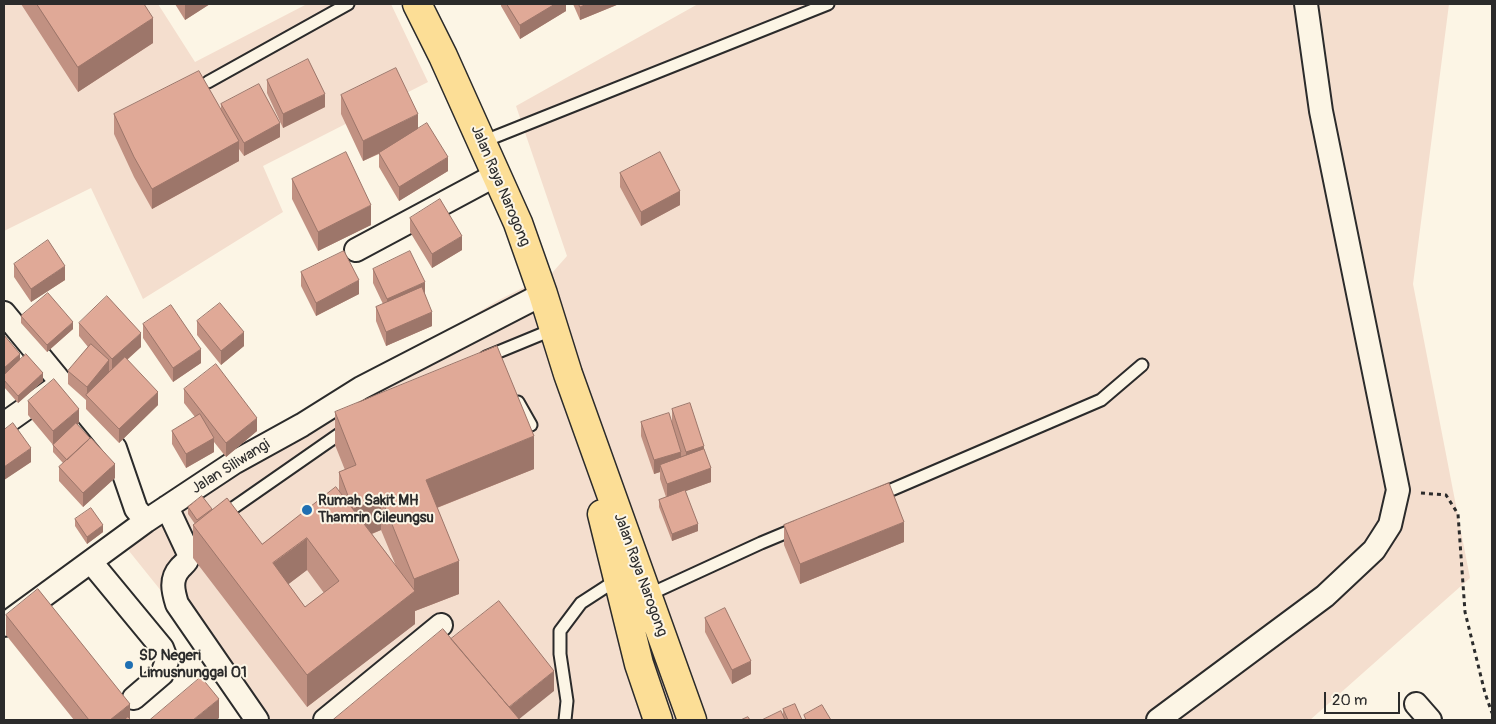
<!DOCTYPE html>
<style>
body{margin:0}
#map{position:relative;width:1496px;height:724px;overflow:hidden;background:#fcf5e5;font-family:Pangolin,sans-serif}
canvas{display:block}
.frame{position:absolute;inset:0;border:5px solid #2b2b2b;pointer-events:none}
.scale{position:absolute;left:1324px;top:692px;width:76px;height:22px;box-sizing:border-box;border:2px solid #2b2b2b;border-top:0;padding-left:6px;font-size:15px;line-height:18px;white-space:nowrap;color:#2b2b2b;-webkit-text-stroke:4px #fcf5e5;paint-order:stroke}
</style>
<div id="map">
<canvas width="1496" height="724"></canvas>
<div class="frame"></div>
<div class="scale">20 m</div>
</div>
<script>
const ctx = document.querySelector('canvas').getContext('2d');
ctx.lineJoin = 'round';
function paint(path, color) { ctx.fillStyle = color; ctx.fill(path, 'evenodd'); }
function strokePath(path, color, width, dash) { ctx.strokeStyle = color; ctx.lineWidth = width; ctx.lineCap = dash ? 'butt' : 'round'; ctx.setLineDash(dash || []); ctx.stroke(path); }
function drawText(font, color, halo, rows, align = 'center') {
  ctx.font = font + ' Pangolin,sans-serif'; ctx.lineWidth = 4; ctx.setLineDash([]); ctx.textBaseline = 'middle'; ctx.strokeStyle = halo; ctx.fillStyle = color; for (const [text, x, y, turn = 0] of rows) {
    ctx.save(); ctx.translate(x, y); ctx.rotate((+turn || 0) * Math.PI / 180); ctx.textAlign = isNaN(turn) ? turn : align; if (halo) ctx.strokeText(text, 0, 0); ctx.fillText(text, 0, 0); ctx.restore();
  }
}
const built = new Path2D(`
 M4 4H158L195 62 307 4H391L428 82 263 166 283 212 143 299 91 188 4 231Z
 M698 4H1449L1413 284 1470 578 1310 720H265L129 551 159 503 497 301 552 273 567 256 516 106Z`);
const path = new Path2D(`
 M1421 493 1446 495 1458 514 1465 612 1485 693 1492 713`);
const service = new Path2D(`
 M208 82 348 4
 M482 142 828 4
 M486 357 554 329
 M518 402 531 425
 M877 496 1101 400 1142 365
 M223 515 348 428
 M648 595 761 543 797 528
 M565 720 567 701 560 654V631L581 603 618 579`);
const minor = new Path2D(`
 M356 250 496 175
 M4 313 115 448 136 509 146 521
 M4 424 52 390
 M167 507 189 554C188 561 185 563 180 568 170 579 173 591 177 604L257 720
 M91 562 162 648 167 661 162 674 134 698
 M4 625 146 521 235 462 302 425 361 388 543 294
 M1416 704 1430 720
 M325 720 441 625
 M1158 720 1325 596 1374 550 1390 525 1398 490 1321 111 1306 4`);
const primary = new Path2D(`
 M417 4 443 56 518 223 543 294 568 374 692 720
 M602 514 639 664 658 720`);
const wall = new Path2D(`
 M21 4H144L153 43 78 92Z
 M175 4H210L185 20Z
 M501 4H566V11L520 39 501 6Z
 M573 4H619L580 20Z
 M267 80 325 107 283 128 267 93Z
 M341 95 418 129 448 171 399 201 379 167V154L363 161 341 114Z
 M221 104 280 137 244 156 239 149V161L152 209 134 177 114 134V114L221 110Z
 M620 173 680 205 641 226 620 187Z
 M292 179 371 225 318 251 292 199Z
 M410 218 462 250 432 268 410 232Z
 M14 264 65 280 31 302 14 277Z
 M373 269 425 294 432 326 386 346 376 321V307L383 304 373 283Z
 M301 272 359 294 316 316 301 286Z
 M21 316 73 329 47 352 21 323Z
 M197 321 244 346 221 365 197 335Z
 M79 323 141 347 127 360 158 405 119 443 86 409V400L68 384V371L88 347 79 336Z
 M143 324 201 363 173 382 143 338Z
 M4 335 20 360 43 381 18 403 4 387Z
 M184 389 257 431 226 457 214 442V452L186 468 172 444V431L195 417 184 403Z
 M28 401 79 423 77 424 115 478 83 507 59 481V467L63 463 53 452V445L28 415Z
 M672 409 704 449 711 482 685 491 698 531 672 541 659 507V500L666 497 660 479V472L654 474 641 436V422L672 423Z
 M335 412 534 469 437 508 459 594 415 611V624L307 707 193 558V525L195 524 188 514V507L212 510 262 544 339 491V472L345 470 335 445ZM381 530 396 566 372 534ZM307 570 324 593 305 607 288 584Z
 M4 430 31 462 4 480Z
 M75 519 103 532 87 544 75 526Z
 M784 525 904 542 800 584 784 545Z
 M6 615 130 720H131H74L6 635Z
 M705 618 751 674 732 684 705 632Z
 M783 709 802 720H762L783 717Z`);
const shadedWall = new Path2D(`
 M185 4H210L185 20Z
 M555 4H566V11L520 39V25Z
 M587 4H619L580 20V7Z
 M153 18V43L78 92V67Z
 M325 94V107L283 128V114Z
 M418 114V134L363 161V141Z
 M280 123V137L244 156V143Z
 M239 141V161L152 209V189Z
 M448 157V171L399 201V187Z
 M680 191V205L641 226V212Z
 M371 205V225L318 251V232Z
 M462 236V250L432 268V254Z
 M65 266V280L31 302V289Z
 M359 280V294L316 316V303Z
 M425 282V296L387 313V299Z
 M432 312V326L386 346V332Z
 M73 322V329L47 352V345Z
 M244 332V346L221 365V351Z
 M141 333V347L112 373V359Z
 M201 349V363L173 382V368Z
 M20 354V361L4 375V368Z
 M109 360V374L87 396V387Z
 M43 373V381L18 403V396Z
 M158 392V405L119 443V429Z
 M79 409V423L53 445V431Z
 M257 418V431L226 457V443Z
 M534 436V469L426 512V480Z
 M214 438V452L186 468V454Z
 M704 446V460L686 466V452Z
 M31 448V462L4 480V467Z
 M681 452V466L660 465V472L654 474V460Z
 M115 464V478L83 507V493Z
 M711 468V482L667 498V484Z
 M381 497V530L353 541V509Z
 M904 522V542L800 584V564Z
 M698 524V531L672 541V534Z
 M103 525V532L87 544V537Z
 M307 538V570L273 596V563Z
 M459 561V594L415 611V624L307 707V675L414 592V579Z
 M751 661V674L732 684V670Z
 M554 671V691L518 720 507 709Z
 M219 699V718L217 720H193Z
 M130 704V720H110Z`);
const building = new Path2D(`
 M37 4H144L153 18 78 67Z
 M507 4H555L520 25Z
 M579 4H587L580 7Z
 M308 59 325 94 283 114 267 80Z
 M396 68 418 114 363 141 341 95Z
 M199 71 239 141 152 189 134 157 114 114Z
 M259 84 280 123 244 143 221 104Z
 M427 123 448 157 399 187 379 153Z
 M346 152 371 205 318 232 292 179Z
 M660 152 680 191 641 212 620 173Z
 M440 199 462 236 432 254 410 218Z
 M48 240 65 266 31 289 14 264Z
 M344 251 359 280 316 303 301 272Z
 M410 251 425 282 387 299 373 269Z
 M422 287 432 312 386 332 376 307Z
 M48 293 73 322 47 345 21 316Z
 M107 296 141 333 112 359 79 323Z
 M220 303 244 332 221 351 197 321Z
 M171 305 201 349 173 368 143 324Z
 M4 335 20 354 4 368Z
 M91 344 109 360 87 387 68 371Z
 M497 346 534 436 426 480 459 561 414 579 381 497 353 509 339 472 356 465 335 412Z
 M26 354 43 373 18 396 4 380V375Z
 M125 357 158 392 119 429 86 395Z
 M216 364 257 418 226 443 184 389Z
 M54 379 79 409 53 431 28 401Z
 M690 403 704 446 686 452 672 409Z
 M669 413 681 452 654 460 641 422Z
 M200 414 214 438 186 454 172 431Z
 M13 423 31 448 4 467V430Z
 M76 423 90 438 67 460 53 445Z
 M91 438 115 464 83 493 59 467Z
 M704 449 711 468 667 484 660 465Z
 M889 483 904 522 800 564 784 525Z
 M336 487 415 591 307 675 193 525 227 498 262 544ZM307 538 339 581 305 607 273 563Z
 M685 490 698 524 672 534 659 500Z
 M202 496 212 509 197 520 188 507Z
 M91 508 103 525 87 537 75 519Z
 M38 589 130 704 110 720H89L6 615Z
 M499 601 554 671 509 707 451 639Z
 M725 608 751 661 732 670 705 618Z
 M443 629 520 720H333Z
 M201 677 219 699 193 720H150Z
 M795 704 802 720H788L783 709Z
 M822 705 831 720H806L804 715Z
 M781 711 785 720H762Z
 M128 717 131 720H124Z
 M748 717 750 720H741Z`);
const markers = [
 [307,510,6,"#1f6fb2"],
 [129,665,5,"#1f6fb2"]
];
const streetNames = [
 ["Jalan Raya Narogong",500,186,67],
 ["Jalan Siliwangi",231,467,-32],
 ["Jalan Raya Narogong",640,575,70]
];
const poiNames = [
 ["Rumah Sakit MH",318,501],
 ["Thamrin Cileungsu",318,518],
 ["SD Negeri",139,656],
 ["Limusnunggal 01",139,673]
];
paint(built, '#f4dece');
strokePath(service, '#2b2b2b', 15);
strokePath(minor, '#2b2b2b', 26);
strokePath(primary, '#2b2b2b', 31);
strokePath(path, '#2b2b2b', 3, [4, 4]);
strokePath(service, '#fcf5e5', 11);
strokePath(minor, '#fcf5e5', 22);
strokePath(primary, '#fcde96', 28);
paint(wall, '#c19182');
paint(shadedWall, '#9d766a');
paint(building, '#e0a997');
strokePath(building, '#9d766a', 1);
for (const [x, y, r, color] of markers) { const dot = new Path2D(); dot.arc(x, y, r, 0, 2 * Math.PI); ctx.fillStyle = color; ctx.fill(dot); strokePath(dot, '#fcf5e5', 2); }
drawText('15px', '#2b2b2b', '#fcf5e5', streetNames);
drawText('bold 15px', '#2b2b2b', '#fcf5e5', poiNames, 'left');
</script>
